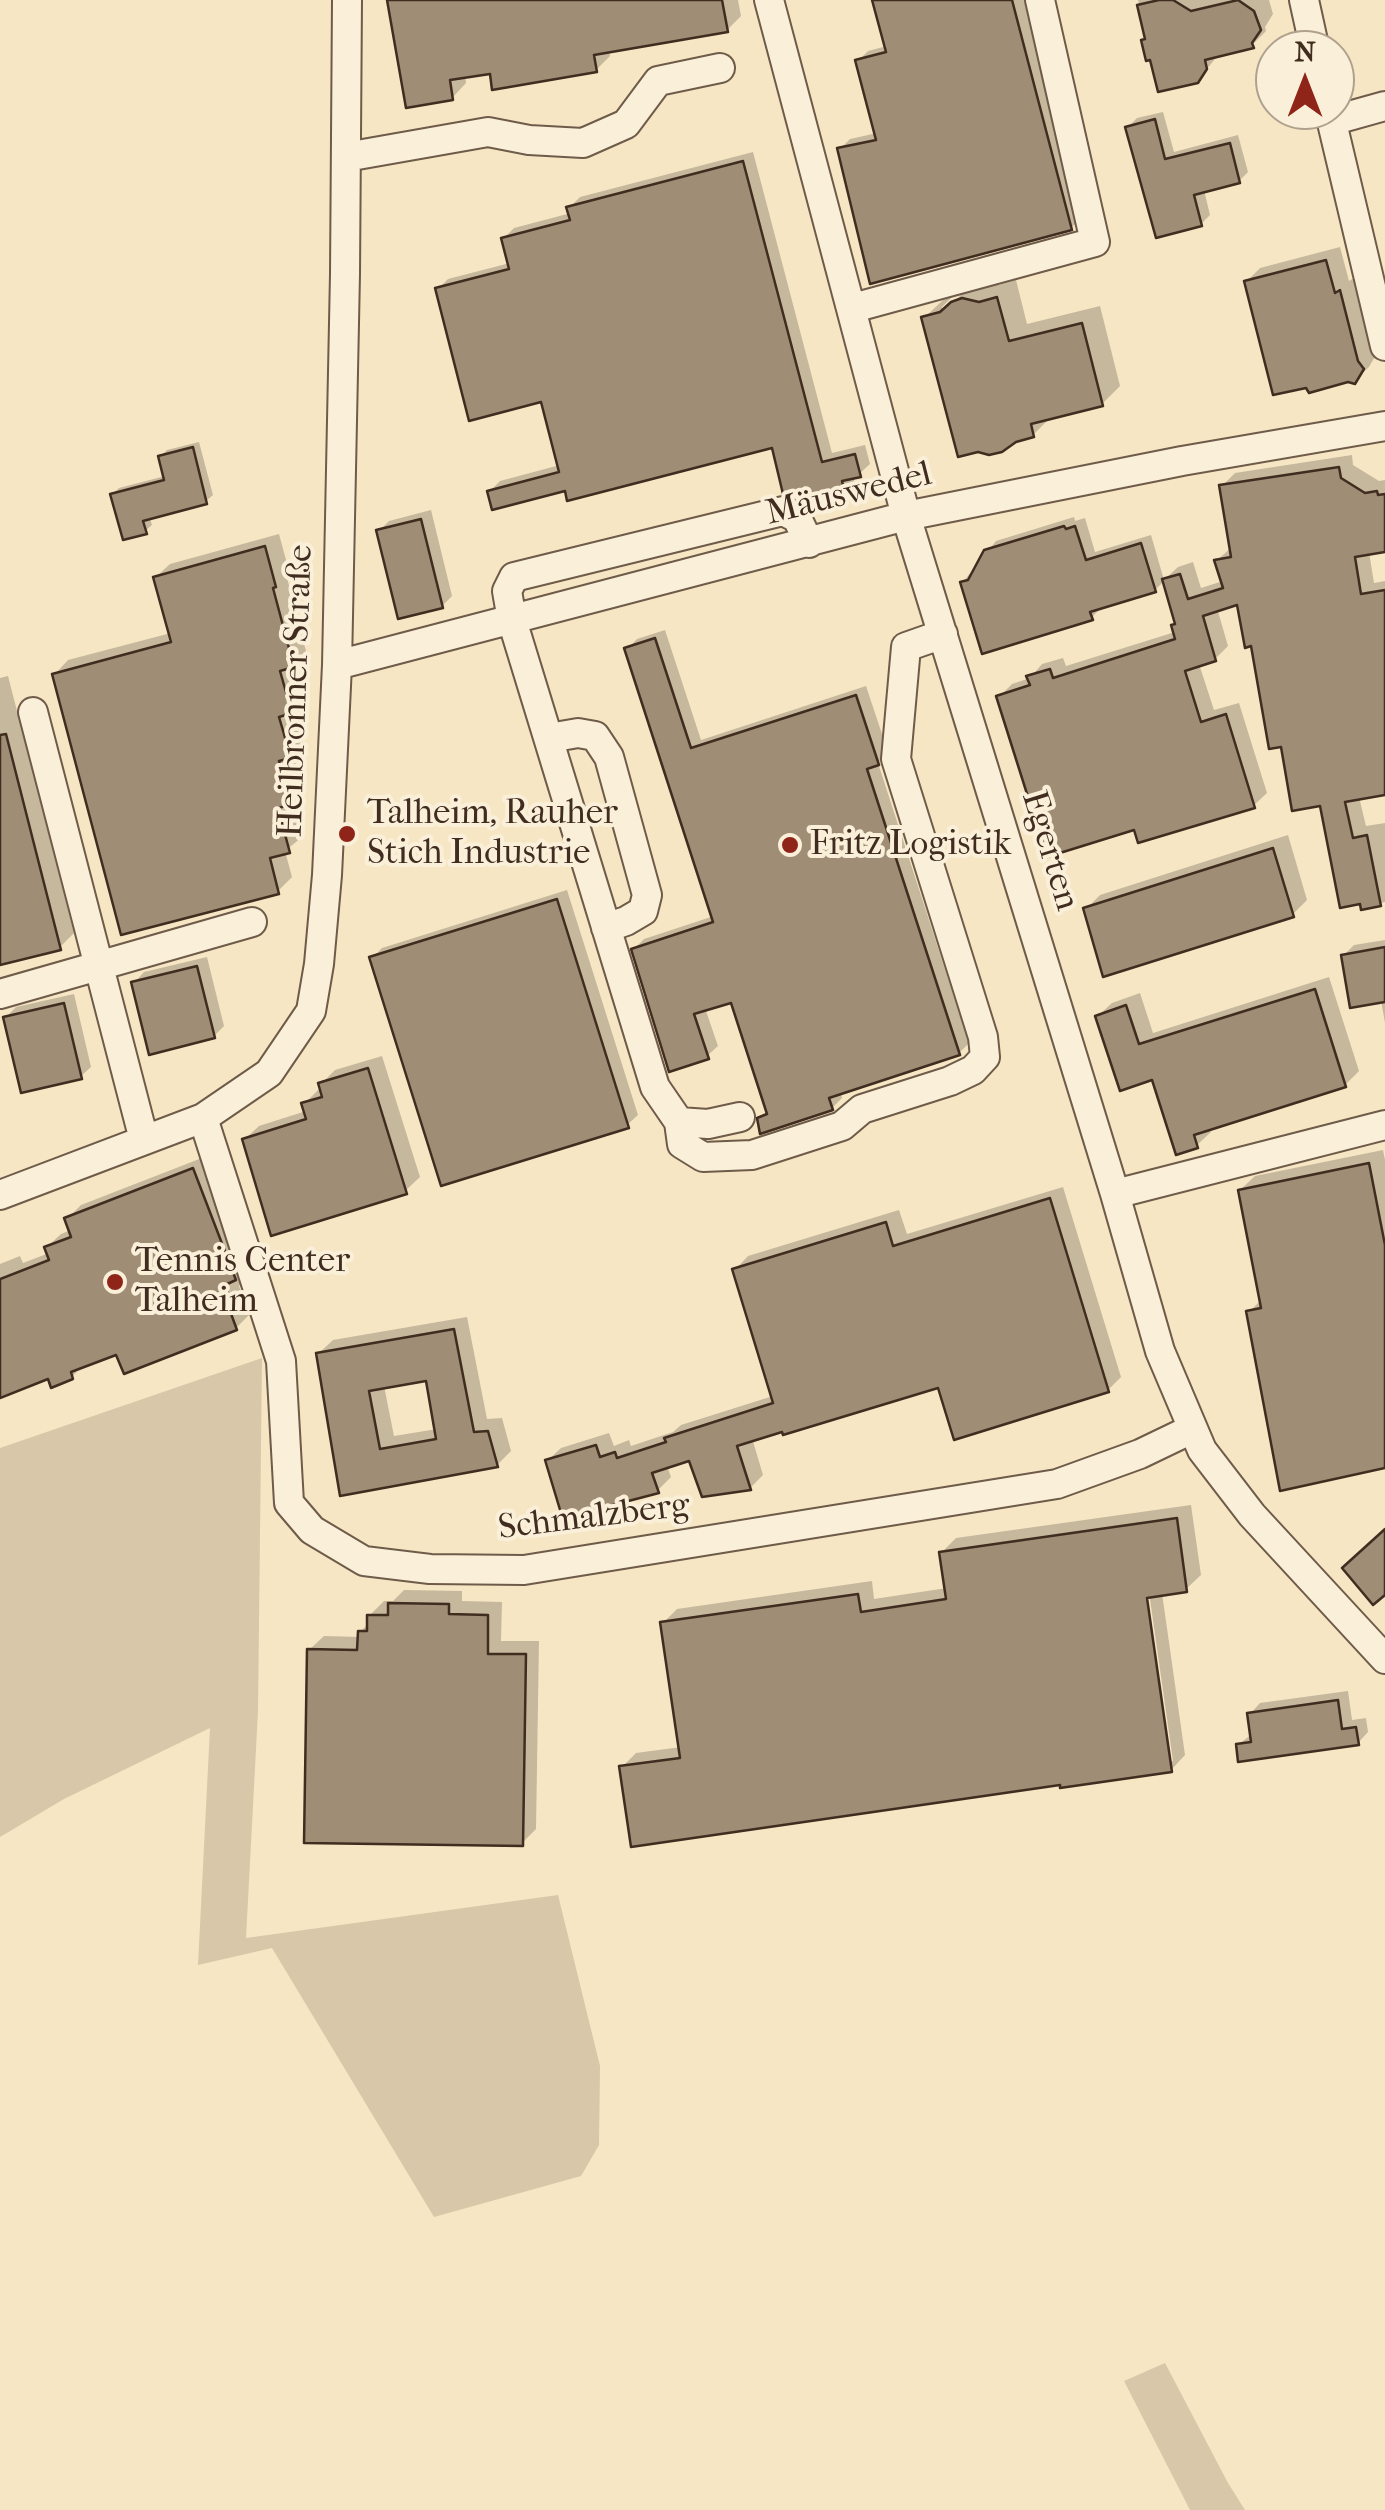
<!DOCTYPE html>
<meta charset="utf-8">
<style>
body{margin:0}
#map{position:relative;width:1385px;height:2510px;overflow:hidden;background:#f7e6c4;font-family:"IM FELL French Canon",serif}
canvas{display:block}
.north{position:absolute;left:1255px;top:30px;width:100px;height:100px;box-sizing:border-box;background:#faefd9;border:2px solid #b0a18f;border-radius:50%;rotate:0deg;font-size:28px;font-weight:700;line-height:40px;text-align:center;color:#402d20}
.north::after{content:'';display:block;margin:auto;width:35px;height:45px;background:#8f2418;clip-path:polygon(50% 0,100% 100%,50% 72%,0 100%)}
</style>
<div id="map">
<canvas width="1385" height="2510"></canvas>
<div class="north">N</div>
</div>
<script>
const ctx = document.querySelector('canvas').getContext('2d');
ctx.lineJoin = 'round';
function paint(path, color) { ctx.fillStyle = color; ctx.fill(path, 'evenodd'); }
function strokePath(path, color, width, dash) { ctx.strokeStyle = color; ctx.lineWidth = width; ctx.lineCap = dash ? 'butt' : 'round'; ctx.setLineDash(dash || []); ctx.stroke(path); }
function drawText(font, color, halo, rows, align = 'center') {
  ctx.font = font + ' "IM FELL French Canon",serif'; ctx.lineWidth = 8; ctx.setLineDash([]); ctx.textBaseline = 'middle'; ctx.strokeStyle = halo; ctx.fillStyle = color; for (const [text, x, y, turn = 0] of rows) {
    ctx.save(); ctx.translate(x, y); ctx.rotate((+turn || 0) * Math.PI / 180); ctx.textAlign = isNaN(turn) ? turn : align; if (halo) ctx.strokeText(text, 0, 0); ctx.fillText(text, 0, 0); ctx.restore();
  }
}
const green = new Path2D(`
 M262 1358 258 1711 246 1938 558 1895 600 2066 599 2145 581 2176 434 2217 272 1948 198 1965 210 1728 64 1799 0 1837V1448Z
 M1165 2363 1228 2483 1245 2510H1190L1124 2381Z`);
const shadow = new Path2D(`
 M390 0H738L741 16 727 30 609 50 610 56 596 70 492 71 465 75 466 83 452 98Z
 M874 0H1024L1082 217 1071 228 840 149 850 139 877 133 858 61 868 51 887 46Z
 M1138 0H1269L1273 14 1265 27 1266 31 1252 45 1219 54 1197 81 1147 37Z
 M1163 112 1174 152 1238 135 1248 172 1239 181 1204 190 1210 215 1201 224 1128 127 1137 118Z
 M753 152 832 453 865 445 870 464 859 474 853 476 856 488 846 499 805 488 774 445 566 488 490 491 500 481 560 465 543 399 438 289 448 279 510 263 504 238 514 228 571 213 569 208 580 197Z
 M1340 247 1349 281 1354 278 1371 347 1377 353 1369 367 1354 381 1348 379 1246 282 1260 268Z
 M1016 280 1027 324 1100 306 1120 386 1102 404 1051 417 1033 435 924 318 943 300 952 297 942 307V314L972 284 982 281 999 285Z
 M199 442 213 495 206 501 149 516 152 525 145 531 113 494 119 488 165 476 160 457 167 450Z
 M1352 455 1353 465 1379 481 1385 480V549L1369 552 1374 583 1385 581V793L1359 797 1366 826 1385 823V902L1363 907 1322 803 1283 744 1239 601 1217 608 1228 646 1215 659 1199 664 1214 710 1239 703 1267 793 1253 806 1136 827 999 697 1012 684 1030 678 1042 664 1063 658 1066 666 1175 632 1177 622 1165 580 1155 590 1101 608 1091 618 963 582 996 541 1074 517 1075 521 1085 518 1095 552 1151 535 1164 580 1178 567 1193 562 1201 588 1223 581 1216 561 1232 547 1222 486 1235 473Z
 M431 510 452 596 442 606 379 531 389 521Z
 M279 534 289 571 286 574 306 651 295 662 304 697 294 708 303 742 293 752 303 789 293 799 302 837 285 851 292 877 278 891 55 674 68 660 171 633 156 577 170 564Z
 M665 630 701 740 866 686 888 752 878 763 969 1043 959 1053 840 1091 842 1098 832 1108 760 1118 768 1110 732 999 705 1008 718 1046 707 1056 634 949 644 939 714 916 627 649 637 639Z
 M8 676 74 933 60 947 0 963V678Z
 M1288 835 1307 900 1293 914 1086 909 1100 895Z
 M567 890 638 1115 627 1125 372 958 382 948Z
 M1385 940V1023L1381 1000 1343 956 1354 945Z
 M207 957 224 1026 214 1036 134 983 144 972Z
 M1329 977 1359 1071 1345 1085 1209 1128 1211 1132 1197 1145 1153 1077 1098 1016 1112 1003 1140 993 1153 1033Z
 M74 994 91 1067 80 1077 6 1017 16 1007Z
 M382 1056 420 1177 405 1191 244 1140 259 1126 306 1111 304 1104 318 1090 322 1089 321 1084 335 1070Z
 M1383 1150 1385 1160V1465L1249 1312 1261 1300 1240 1190 1255 1176Z
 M207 1156 243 1282 239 1286 250 1314 236 1328 118 1351 84 1364 72 1377 49 1376 0 1395V1264L20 1256 23 1263 49 1253 46 1248 61 1234 71 1230 67 1219 81 1205Z
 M1063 1187 1121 1377 1108 1390 940 1385 752 1438 763 1475 750 1488 690 1458 667 1466 671 1477 657 1491 599 1506 593 1512 547 1461 561 1448 609 1433 614 1446 629 1440 631 1446 673 1432 681 1425 773 1396 735 1270 748 1256 899 1210 907 1234Z
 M467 1317 487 1419 502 1418 511 1451 497 1465 342 1493 318 1354 333 1340ZM428 1378 437 1429 394 1436 384 1386Z
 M1191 1505 1201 1575 1186 1589 1162 1593 1185 1755 1171 1770 622 1767 636 1753 681 1747 663 1623 677 1609 872 1581 874 1599 947 1588 942 1552 956 1538ZM1148 1585 1173 1761H1168L1143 1586Z
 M404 1590 462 1591V1601L502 1602 501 1641H539L536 1829 522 1843 309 1650 324 1636 360 1637V1632L369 1623V1616L384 1601H393Z
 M1348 1691 1352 1720 1366 1718 1368 1732 1358 1743 1238 1745 1252 1734 1250 1714 1260 1703Z`);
const building = new Path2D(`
 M387 0H722L728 32 594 55 597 72 492 90 490 74 450 80 453 100 406 108Z
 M872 0H1012L1072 230 870 284 837 148 876 140 855 60 886 52Z
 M1159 0H1173L1191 11 1238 0 1254 11 1261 30 1252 43 1254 48 1205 60 1207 69 1198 83 1158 92 1150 60 1146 61 1141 40 1145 39 1137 5Z
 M1155 119 1165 159 1230 143 1240 183 1194 195 1202 226 1156 238 1125 127Z
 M743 161 822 462 855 454 861 477 842 481 847 501 812 509 806 503 803 491 783 494 772 448 567 501 565 491 492 510 487 491 559 472 541 402 469 421 435 288 509 269 501 238 570 220 566 207Z
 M1326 260 1335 293 1340 290 1358 361 1364 369 1355 384 1348 382 1309 393 1306 388 1273 395 1244 281Z
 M997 297 1009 341 1082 323 1103 406 1031 424 1034 437 1016 442 1002 452 989 455 978 452 958 457 921 317 940 312 951 302 962 298 979 302Z
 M193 447 207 504 143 521 147 534 123 540 110 494 164 480 158 456Z
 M1339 467 1341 478 1365 493 1377 491 1378 495 1385 494V552L1355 557 1361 594 1385 590V795L1345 802 1353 838 1367 835 1381 906 1361 910 1360 904 1340 908 1320 806 1292 811 1281 747 1269 749 1251 646 1245 648 1237 605 1203 616 1216 661 1185 671 1201 722 1226 714 1255 808 1138 843 1134 830 1047 857 996 696 1030 685 1026 676 1050 669 1053 678 1175 639 1171 625 1175 624 1162 579 1180 574 1188 599 1223 588 1214 560 1231 557 1219 485Z
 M421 519 443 608 398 619 376 530Z
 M1064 526 1066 529 1075 526 1086 560 1141 543 1156 592 1090 612 1093 620 982 654 960 582 968 580 984 550Z
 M265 546 276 587 273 588 294 667 280 671 292 713 279 717 291 758 279 761 290 805 278 808 290 853 270 858 279 894 121 935 52 674 171 642 153 577Z
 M655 638 691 748 856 695 879 765 867 769 960 1055 829 1098 833 1110 760 1134 757 1118 767 1114 731 1003 694 1014 709 1059 669 1072 631 949 713 922 624 648Z
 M6 734 61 950 0 965V735Z
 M1273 848 1294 917 1103 977 1083 908Z
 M557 899 629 1128 441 1186 369 957Z
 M1385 947V1002L1350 1008 1341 955Z
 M197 966 215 1038 149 1055 131 982Z
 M1315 989 1346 1087 1194 1135 1198 1148 1176 1155 1152 1080 1120 1091 1095 1016 1126 1005 1139 1044Z
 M64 1003 82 1079 21 1093 3 1017Z
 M368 1068 407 1194 271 1236 242 1139 306 1119 301 1103 322 1097 318 1083Z
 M1369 1163 1385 1245V1468L1280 1491 1246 1311 1261 1308 1238 1190Z
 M193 1168 236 1280 225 1285 230 1298 226 1300 237 1330 124 1374 116 1355 71 1372 73 1379 51 1388 48 1379 0 1398V1279L49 1260 44 1247 71 1237 64 1218Z
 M1050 1198 1109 1392 954 1440 938 1388 783 1435 782 1432 737 1446 751 1490 702 1497 689 1461 652 1473 659 1493 594 1510 595 1514 564 1523 545 1460 596 1445 600 1457 615 1452 617 1458 666 1442 664 1438 773 1403 732 1269 886 1222 893 1246Z
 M454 1329 474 1432 488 1431 498 1467 340 1496 316 1353ZM426 1381 436 1439 380 1449 369 1391Z
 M1177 1518 1187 1592 1147 1598 1172 1772 1060 1788V1785L631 1847 619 1766 680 1758 660 1622 858 1594 861 1612 946 1599 939 1552Z
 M1385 1529V1595L1373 1605 1342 1568Z
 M388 1603 449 1604V1614L488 1615V1654H526L523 1846 304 1843 307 1649 357 1650 358 1631H367V1615H388Z
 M1338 1700 1342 1729 1356 1727 1359 1745 1238 1762 1236 1744 1251 1742 1247 1713Z`);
const minor = new Path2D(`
 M769 0 906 516 1115 1194 1160 1351 1202 1450 1252 1515 1385 1659
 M1304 0 1315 50
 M1329 110 1385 346
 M1331 121 1385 106
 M346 157 488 132 529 140 583 143 626 124 658 81 720 68
 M853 308 1095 242 1040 0
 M337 665 906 516 1182 461 1385 426
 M33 712 144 1140
 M549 738 578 733 595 736 609 757 647 895 643 911 626 921 606 928
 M0 994 252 922
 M740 1117 708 1124 679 1122 655 1087 512 620 507 591 514 577 783 511 797 518 809 543
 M203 1118 281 1361 289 1503 312 1530 364 1561 430 1569 524 1570 1057 1484 1140 1454 1192 1429
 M679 1122 682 1144 703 1157 752 1155 842 1126 862 1109 950 1081 973 1070 985 1057 983 1037 896 759 906 647 943 634
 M1115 1194 1385 1125
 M0 1195 203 1118 269 1073 311 1011 319 964 327 875 337 665 345 274 347 0`);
const markers = [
 [347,834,10,"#8f2418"],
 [790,845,10,"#8f2418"],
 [115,1282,10,"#8f2418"]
];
const streetNames = [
 ["Mäuswedel",849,495,-14],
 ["Heilbronner Straße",297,691,-88],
 ["Egerten",1049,851,73],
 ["Schmalzberg",594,1518,-7]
];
const poiNames = [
 ["Talheim, Rauher",367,814],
 ["Stich Industrie",367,854],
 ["Fritz Logistik",810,845],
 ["Tennis Center",135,1262],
 ["Talheim",135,1302]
];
paint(green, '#d8c7a8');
paint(shadow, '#0003');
paint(building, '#9f8d75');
strokePath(building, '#402d20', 2.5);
strokePath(minor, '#6e5b49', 32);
strokePath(minor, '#faefd9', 28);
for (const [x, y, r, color] of markers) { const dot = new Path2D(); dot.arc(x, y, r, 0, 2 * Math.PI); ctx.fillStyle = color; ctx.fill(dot); strokePath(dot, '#faefd9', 4); }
drawText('35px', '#402d20', '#faefd9', streetNames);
drawText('35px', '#402d20', '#faefd9', poiNames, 'left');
</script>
